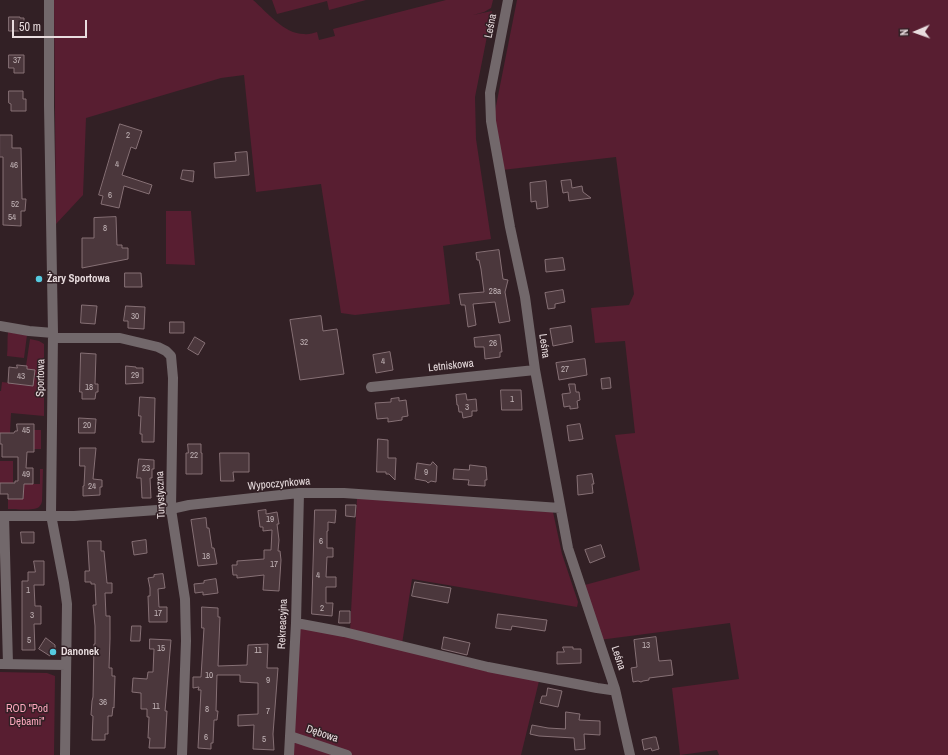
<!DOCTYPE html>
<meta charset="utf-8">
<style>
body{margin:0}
#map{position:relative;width:948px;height:755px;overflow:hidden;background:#322025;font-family:"Archivo Narrow",sans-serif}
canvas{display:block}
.north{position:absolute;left:896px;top:12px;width:40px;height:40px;-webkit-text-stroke:3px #322025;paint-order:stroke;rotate:268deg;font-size:11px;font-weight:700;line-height:16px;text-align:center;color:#e8dcde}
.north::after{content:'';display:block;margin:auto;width:14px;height:18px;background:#e8dcde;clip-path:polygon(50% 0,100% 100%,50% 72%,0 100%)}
.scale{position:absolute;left:12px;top:20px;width:75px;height:18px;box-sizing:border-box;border:2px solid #e8dcde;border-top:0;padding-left:5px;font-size:12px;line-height:14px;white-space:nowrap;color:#e8dcde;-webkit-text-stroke:3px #322025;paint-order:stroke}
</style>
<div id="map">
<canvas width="948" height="755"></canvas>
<div class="north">N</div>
<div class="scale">50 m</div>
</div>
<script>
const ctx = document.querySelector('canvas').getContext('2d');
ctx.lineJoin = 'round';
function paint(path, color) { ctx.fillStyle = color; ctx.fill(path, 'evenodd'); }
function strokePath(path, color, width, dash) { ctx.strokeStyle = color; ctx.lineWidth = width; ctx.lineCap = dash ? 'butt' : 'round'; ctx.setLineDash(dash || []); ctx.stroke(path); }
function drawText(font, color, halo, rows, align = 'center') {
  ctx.font = font + ' "Archivo Narrow",sans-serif'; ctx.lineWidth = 3; ctx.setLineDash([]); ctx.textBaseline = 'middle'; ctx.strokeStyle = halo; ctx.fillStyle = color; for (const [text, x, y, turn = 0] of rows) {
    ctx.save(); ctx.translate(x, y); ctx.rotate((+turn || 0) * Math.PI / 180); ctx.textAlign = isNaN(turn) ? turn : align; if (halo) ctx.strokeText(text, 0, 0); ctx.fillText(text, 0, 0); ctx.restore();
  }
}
const green = new Path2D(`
 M54 0H253C267 12 284 34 304 34 308 35 313 33 317 32L319 40 335 36 333 29 446 0H493L491 8 484 12 473 15 492 11 475 97 476 139 491 239 443 246 450 304 355 315 341 313 321 184 256 192 244 75 221 78 86 118 83 195 56 224Z
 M272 0H366L329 10 327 1 277 14Z
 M517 0H948V755H719L717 750 680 755 672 688 739 679 730 623 599 640 581 586 640 570 615 435 635 433 625 341 595 343 591 308 629 305 634 294 616 157 502 170 493 121Z
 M166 211H191L195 265 166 264Z
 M8 332 27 335 24 358 7 356C8 347 7 340 8 332Z
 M30 339 39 341 44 344V416L11 413 10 433H0V391H1L2 382 33 386 27 369V366H26Z
 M34 430H41V449H34Z
 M0 461H13V484L0 483Z
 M40 469H43L42 501C42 502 41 505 39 507 34 511 15 509 8 509V499H23L24 484H40Z
 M357 498 553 512 562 554 578 602 577 607 412 579 402 644 350 631Z
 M296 623 540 677 521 755H289Z
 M0 672 47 673 55 676 54 755H0Z`);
const building = new Path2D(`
 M9 17H20V18H24V31H9Z
 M9 55H24V73H14V68H9Z
 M9 91H23V99H26V111H11V104L9 103Z
 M120 124 142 131 136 149 131 147 122 175 152 185 149 194 124 186 119 208 101 204 103 196 99 195Z
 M0 135H12V148H21L22 199H26L25 211H21V226L3 225V157H0Z
 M247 152 249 175 215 178 214 163 236 161 235 153Z
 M183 170 194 171 193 182 181 179Z
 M571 180 572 188 582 186 583 192 591 198 569 201 568 192 563 193 561 181Z
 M546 181 548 207 537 209 536 201 531 202 530 183Z
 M116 217 117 245H122V248H128V259L82 268V238H94V218Z
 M499 250 503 279 508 280 505 292 510 321 499 323 495 302 473 304 476 325 468 327 465 305H461L459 294 484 292 481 269 479 260H477L476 253Z
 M563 258 565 270 546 272 545 260Z
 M125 273H141L142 287H125Z
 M563 290 565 302 555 304V308L548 309 545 293Z
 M82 305 97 306 95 324 81 323Z
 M126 306 145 307 144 329 128 328V321H124Z
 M321 316 323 331 337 329 344 374 300 380 290 320Z
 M170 322H184V333H170Z
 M571 326 573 342 553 346 550 329Z
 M500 335 502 352H500V357L485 359 484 347H475L474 338Z
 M195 337 205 343 198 355 188 349Z
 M390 352 393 370 376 373 373 355Z
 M81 353 96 354 95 384H98V392H96L95 399H82V392H80Z
 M585 359 587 375 559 380 556 363Z
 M17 365 27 366V369L35 370 33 386 8 383 9 367 17 368Z
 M126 366 136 367V368H143V383L126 384Z
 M610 378 611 388 602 389 601 379Z
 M569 384H575L576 392H579L580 400 577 401 578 408 570 409V406L564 407 562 394 570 393Z
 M501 390H521L522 410H502Z
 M466 394 467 400 476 399 477 411H472V416L463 418 462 412H459L458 405H457L456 395Z
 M140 397 155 398 154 442H142V434H140L141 416H139Z
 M399 398V401L406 400 408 416 402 417V420L388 422V418L377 419 375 403 391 402V399Z
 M79 418 96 419 95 433H79Z
 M17 424H34V452H27L26 468H33V484H24L23 499H8V494H0V483H15V481H18V457H2V444H0V433H14L15 431H17Z
 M580 424 583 439 569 441 567 426Z
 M378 439 388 440V458H396L395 480 389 474H386V472H377Z
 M188 444H201V453H202V474H186V453H188Z
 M80 448H96L93 479 102 480V487H100V495L83 496V486H84L85 466H80Z
 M220 453H249V472H233L234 481H221Z
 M139 459 154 460V469H152V478H150L151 498H142L141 478H137Z
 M433 462 437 466 436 482 431 481 428 483 426 481 415 479 417 463 430 465Z
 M470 465 486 467 487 480H485V486L468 485 469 480 453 479 454 469 469 470Z
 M592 474 594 484H592L593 493 578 495 577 476Z
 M346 505H356L355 517 346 516Z
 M266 510V514L277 512 279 524H277L279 540 278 551H280L281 560 279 591 263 590 264 575 237 578V575H233L232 565H237V561L264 559V550H271L272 530 263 531V527H260L258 511Z
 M315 510H336L335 523 328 522V531H327V548H333V557H327L326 577H336V587H326V603H333L332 616 312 614Z
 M206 518 207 528H209L212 548H214L217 564 198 566 191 520Z
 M21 532H34V543H22Z
 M146 540 147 553 134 555 132 542Z
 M88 541H101V551H104L107 583H112V593H105L106 616H110V639L109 668H112V676H115L114 708 113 707 112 716H108V734H105V740H92L93 716 91 715 92 701 93 697 94 644H95V626L93 605H96L95 584H91V582H85V571H89Z
 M601 545 605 557 590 563 585 550Z
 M34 561H44V585H34L35 606H41V624H34L35 650H22V581H28V572H35Z
 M163 574 165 588 158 589 159 607H167V622H149L148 596H150V588L148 578 154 577V575Z
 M216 579 218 593 203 595V592L195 593 194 584 204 583V581Z
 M415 582 451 588 448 603 412 596Z
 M202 607 218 608V617H220L218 666 247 665 248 645 268 644 267 668H278L273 734 274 750 253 749 254 725 238 726V715L258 714V683L240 682V675H217L216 711H218L217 720H214L213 743H211V749L198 748 201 690H198L199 687 193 688V677H201L204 628H202Z
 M340 611H350V623H339Z
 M498 614 547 620 545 631 512 626 511 630 496 628Z
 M132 626H141L140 641H131Z
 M444 637 470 643 467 655 442 649Z
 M656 637 659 661 671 660 673 675 649 678V680L643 681 641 682 638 681 633 682 631 668 637 667 634 640Z
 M46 638 55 645V648L50 656 39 649Z
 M150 639 171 640 165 711H167L165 748H149L150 738H148L149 717H147V709H141V693L132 692 133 678 147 679 148 672H153L154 649H150Z
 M563 647H573V649H581V663L557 664V652H564Z
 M548 688 562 691 558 707 540 703 542 696H546Z
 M566 712 580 714 579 720 600 721V735L584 734 585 749 575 750 574 738 539 736 530 734 532 725 548 728 565 729Z
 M654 737H656L659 749 652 751 651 748 644 750 642 740Z`);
const minor = new Path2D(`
 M49 0V106L53 333 51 515 64 583 67 604 65 755
 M508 0 490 93 491 121 510 227 525 297 535 370 568 548 615 689 630 755
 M0 326 29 331 53 333
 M53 338H120L158 347 166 351 171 356 173 378 171 509 185 599 186 641 182 755
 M371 387 535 370
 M0 516H74L171 509 189 505 299 493H344L560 508
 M4 516 8 664
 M296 623 344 632 488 667 597 688 611 690 615 689
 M0 664 66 665
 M290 736 347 755
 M289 755 296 623 299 493`);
const markers = [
 [39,279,4,"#55cae0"],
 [53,652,4,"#55cae0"]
];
const numberNames = [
 ["37",17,61],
 ["2",128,136],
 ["4",117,165],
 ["46",14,166],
 ["6",110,196],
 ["52",15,205],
 ["54",12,218],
 ["8",105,229],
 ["28a",495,292],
 ["30",135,317],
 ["32",304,343],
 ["26",493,344],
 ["4",383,362],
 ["27",565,370],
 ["29",135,376],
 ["43",21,377],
 ["18",89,388],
 ["1",512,400],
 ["3",467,408],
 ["20",87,426],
 ["45",26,431],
 ["22",194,456],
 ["23",146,469],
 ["9",426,473],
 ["49",26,475],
 ["24",92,487],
 ["19",270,520],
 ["6",321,542],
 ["18",206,557],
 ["17",274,565],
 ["4",318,576],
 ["1",28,591],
 ["2",322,609],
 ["17",158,614],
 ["3",32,616],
 ["5",29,641],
 ["13",646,646],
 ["15",161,649],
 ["11",258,651],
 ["10",209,676],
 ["9",268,681],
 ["36",103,703],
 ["11",156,707],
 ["8",207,710],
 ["7",268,712],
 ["6",206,738],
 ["5",264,740]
];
const streetNames = [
 ["Leśna",491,26,-79],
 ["Leśna",544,346,82],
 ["Letniskowa",451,366,-6],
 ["Sportowa",41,378,-89],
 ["Wypoczynkowa",279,484,-5],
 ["Turystyczna",161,495,-92],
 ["Rekreacyjna",283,624,-88],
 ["Leśna",618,658,72],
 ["Dębowa",322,734,19]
];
const poiNames = [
 ["Żary Sportowa",47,279],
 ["Danonek",61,652]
];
const parkNames = [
 ["ROD \"Pod",27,709],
 ["Dębami\"",27,722]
];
paint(green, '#581e31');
paint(building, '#4b373c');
strokePath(building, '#867075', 1);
strokePath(minor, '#72686b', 10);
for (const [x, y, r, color] of markers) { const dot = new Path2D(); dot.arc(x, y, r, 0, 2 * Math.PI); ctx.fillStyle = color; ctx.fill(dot); strokePath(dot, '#322025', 1.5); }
drawText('9px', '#c1b3b6', null, numberNames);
drawText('11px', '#e8dcde', '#322025', streetNames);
drawText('bold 11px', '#e8dcde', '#322025', poiNames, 'left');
drawText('11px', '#fea8be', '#322025', parkNames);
</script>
